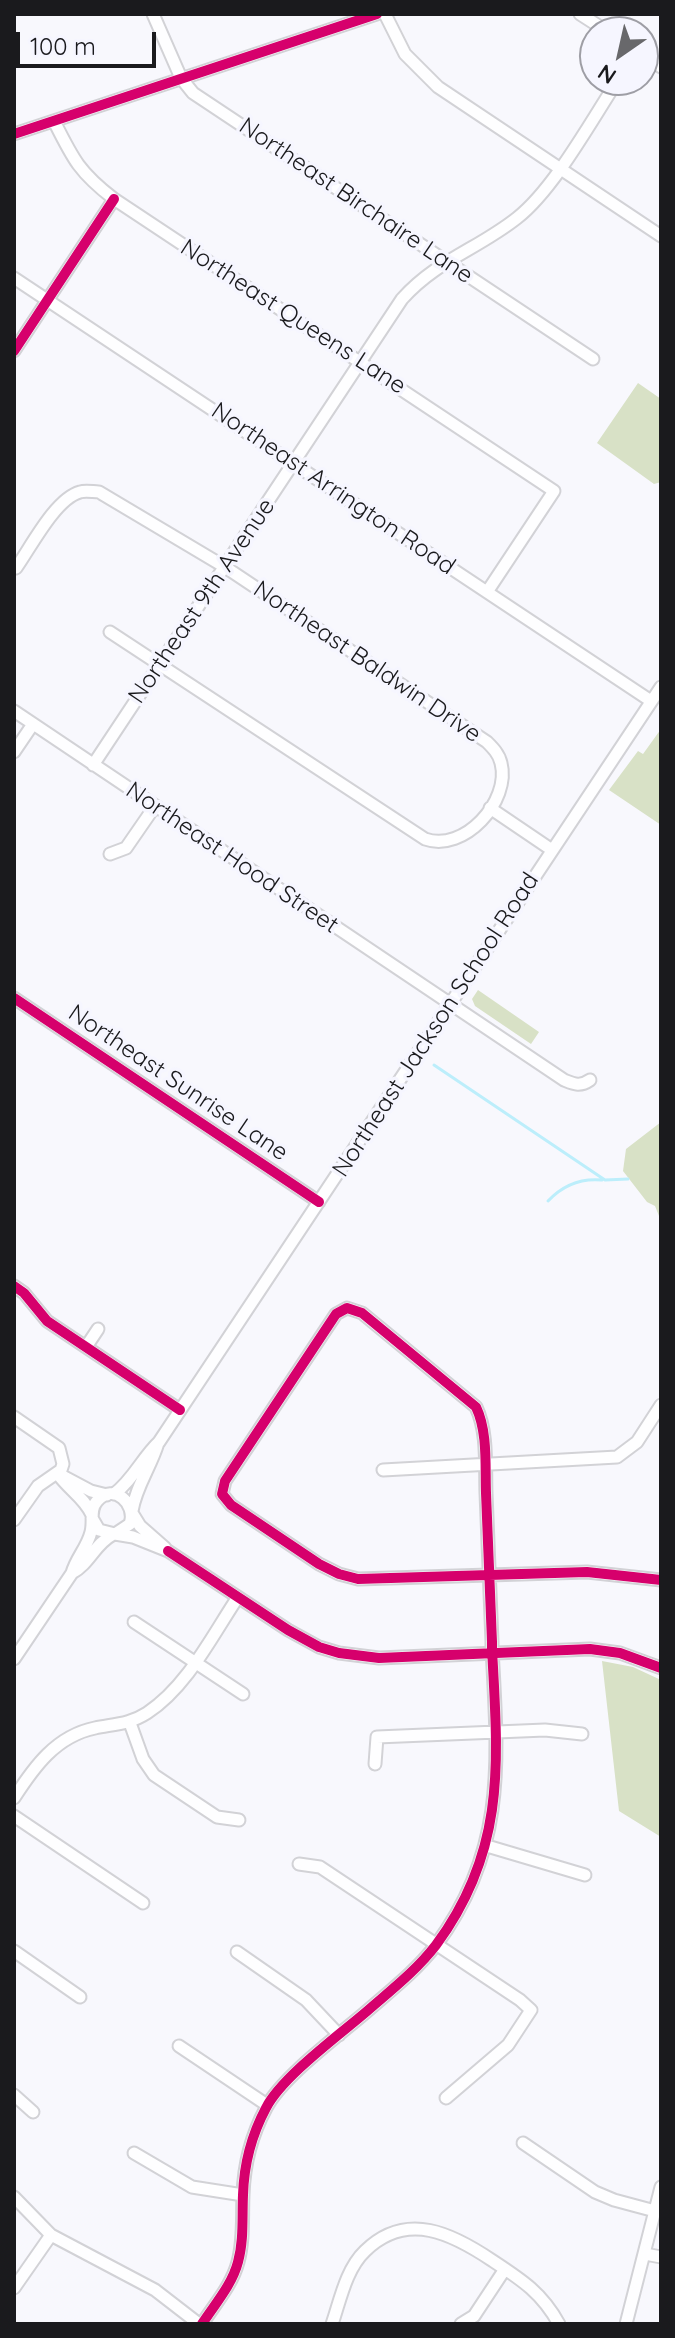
<!DOCTYPE html>
<style>
body{margin:0}
#map{position:relative;width:675px;height:2338px;overflow:hidden;background:#f8f8fd;font-family:Quicksand,sans-serif}
canvas{display:block}
.frame{position:absolute;inset:0;border:16px solid #1a1a1d;pointer-events:none}
.north{position:absolute;left:579px;top:16px;width:80px;height:80px;box-sizing:border-box;background:#f6f6ff;border:2px solid #9e9ea5;border-radius:50%;rotate:214deg;font-size:22px;font-weight:700;line-height:32px;text-align:center;color:#1a1a1d}
.north::after{content:'';display:block;margin:auto;width:28px;height:36px;background:#68686b;clip-path:polygon(50% 0,100% 100%,50% 72%,0 100%)}
.scale{position:absolute;left:16px;top:32px;width:140px;height:36px;box-sizing:border-box;border:4px solid #1a1a1d;border-top:0;padding-left:10px;font-size:24px;line-height:28px;white-space:nowrap;color:#1a1a1d;-webkit-text-stroke:6px #f6f6ff;paint-order:stroke}
</style>
<div id="map">
<canvas width="675" height="2338"></canvas>
<div class="frame"></div>
<div class="north">N</div>
<div class="scale">100 m</div>
</div>
<script>
const ctx = document.querySelector('canvas').getContext('2d');
ctx.lineJoin = 'round';
function paint(path, color) { ctx.fillStyle = color; ctx.fill(path, 'evenodd'); }
function strokePath(path, color, width, dash) { ctx.strokeStyle = color; ctx.lineWidth = width; ctx.lineCap = dash ? 'butt' : 'round'; ctx.setLineDash(dash || []); ctx.stroke(path); }
function drawText(font, color, halo, rows, align = 'center') {
  ctx.font = font + ' Quicksand,sans-serif'; ctx.lineWidth = 7; ctx.setLineDash([]); ctx.textBaseline = 'middle'; ctx.strokeStyle = halo; ctx.fillStyle = color; for (const [text, x, y, turn = 0] of rows) {
    ctx.save(); ctx.translate(x, y); ctx.rotate((+turn || 0) * Math.PI / 180); ctx.textAlign = isNaN(turn) ? turn : align; if (halo) ctx.strokeText(text, 0, 0); ctx.fillText(text, 0, 0); ctx.restore();
  }
}
const green = new Path2D(`
 M638 383 661 399V482L654 484 597 443Z
 M661 729V825L609 790 638 751 643 754Z
 M478 990 539 1032 531 1044 475 1006 472 999Z
 M661 1122V1221L655 1206 647 1202 623 1171 626 1149Z
 M602 1661 633 1667 661 1680V1837L619 1811Z`);
const stream = new Path2D(`
 M434 1065 605 1180 628 1179
 M548 1201C562 1186 581 1178 602 1180`);
const minor = new Path2D(`
 M153 14 181 78 193 93 593 359
 M385 14 405 54 438 87 661 236
 M580 14 608 32
 M643 55 661 67
 M54 121C73 159 79 172 114 199L554 491 487 592
 M14 134 377 14
 M14 278 651 701
 M14 351 114 199
 M16 568C31 547 55 499 80 492 86 490 93 492 99 492L225 567 487 742C493 748 499 754 501 763 511 801 464 853 425 839L110 632
 M14 711 564 1080C574 1084 580 1087 590 1080
 M14 752 33 724
 M93 765 402 299C437 260 478 249 517 218 554 189 591 121 618 80
 M490 808 552 850
 M110 854 126 848 155 806
 M14 998 319 1202
 M14 1286 24 1293 47 1321 180 1410
 M86 1347 98 1329
 M14 1417 59 1448 63 1464 61 1470 38 1486 14 1520
 M383 1470 617 1457 637 1442 661 1405
 M58 1474C68 1489 85 1498 92 1515
 M59 1474 91 1491 107 1495
 M114 1494C133 1480 142 1458 159 1442L661 687
 M132 1511C136 1486 151 1467 158 1443
 M132 1513 140 1526 165 1548
 M115 1534 133 1537 168 1551 288 1630 319 1647 339 1653 379 1658 590 1649 620 1653 661 1668
 M72 1573C89 1564 95 1544 112 1535
 M134 1622 243 1694
 M14 1659 72 1573C76 1558 87 1548 91 1532 94 1521 89 1510 97 1501 114 1482 137 1504 130 1524L115 1534 99 1530 92 1518
 M130 1723 143 1759 154 1775 217 1817 239 1820
 M375 1764 377 1737 545 1730 582 1734
 M14 1798C34 1767 56 1736 95 1728 115 1724 130 1724 147 1713 187 1687 212 1636 238 1597
 M14 1816 143 1903
 M487 1846 585 1875
 M299 1864 320 1867 520 2000 531 2010 508 2045 446 2098
 M14 1951 80 1997
 M237 1952 306 2000 339 2035
 M179 2046 267 2105
 M14 2095 33 2112
 M523 2143 595 2192 614 2200 655 2211
 M134 2153 192 2187 243 2195
 M14 2197 51 2235 155 2290 199 2324
 M645 2254 661 2257
 M14 2288 51 2235
 M202 2324C215 2304 232 2285 238 2262 244 2240 242 2218 243 2195 244 2164 251 2136 266 2108 282 2077 338 2036 366 2012 390 1991 416 1971 436 1945 507 1849 498 1761 492 1649V1642C490 1592 488 1543 486 1493 485 1466 488 1432 476 1407L362 1313 347 1308 336 1314 225 1481 222 1494 231 1505 319 1564 339 1574 358 1579 587 1572 661 1580
 M332 2324C340 2301 346 2269 365 2251 407 2210 453 2234 493 2261 522 2280 542 2293 559 2324
 M461 2324 474 2316 505 2269
 M626 2324 661 2187`);
const cycleway = new Path2D(`
 M14 134 377 14
 M14 351 114 199
 M14 998 319 1202
 M14 1286 24 1293 47 1321 180 1410
 M168 1551 288 1630 319 1647 339 1653 379 1658 590 1649 620 1653 661 1668
 M202 2324C215 2304 232 2285 238 2262 244 2240 242 2218 243 2195 244 2164 251 2136 266 2108 282 2077 338 2036 366 2012 390 1991 416 1971 436 1945 507 1849 498 1761 492 1649V1642C490 1592 488 1543 486 1493 485 1466 488 1432 476 1407L362 1313 347 1308 336 1314 225 1481 222 1494 231 1505 319 1564 339 1574 358 1579 587 1572 661 1580`);
const streetNames = [
 ["Northeast Birchaire Lane",356,201,34],
 ["Northeast Queens Lane",293,317,33],
 ["Northeast Arrington Road",333,489,34],
 ["Northeast 9th Avenue",202,601,-56],
 ["Northeast Baldwin Drive",367,662,34],
 ["Northeast Hood Street",232,858,34],
 ["Northeast Jackson School Road",436,1025,-57],
 ["Northeast Sunrise Lane",178,1083,34]
];
paint(green, '#d8e1c6');
strokePath(stream, '#bceefb', 3);
strokePath(minor, '#d2d2d6', 15);
strokePath(minor, '#fefeff', 11);
strokePath(cycleway, '#d6006c', 10);
drawText('24px', '#1a1a1d', '#f6f6ff', streetNames);
</script>
